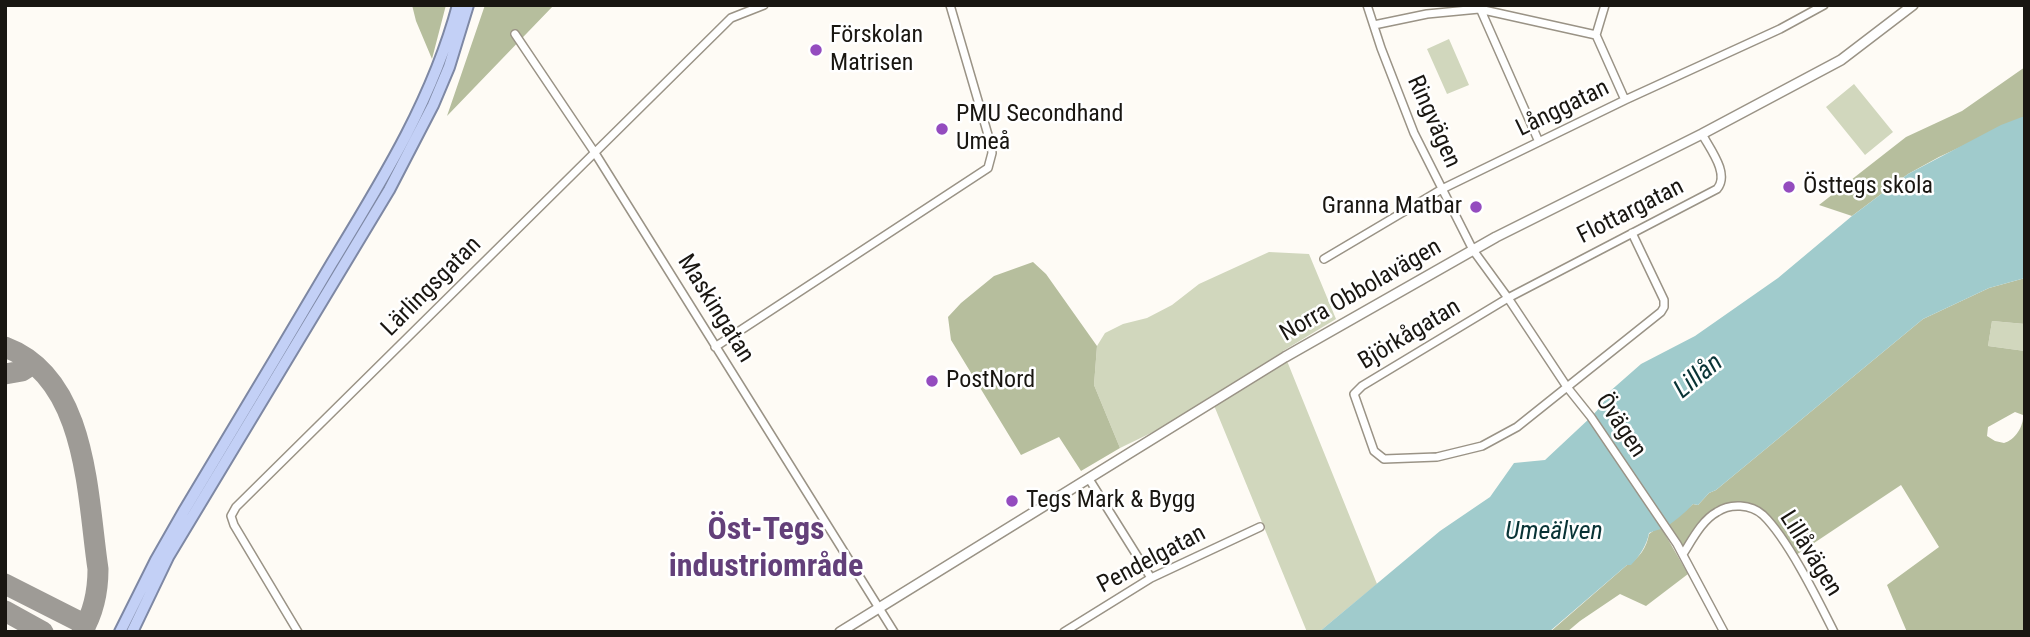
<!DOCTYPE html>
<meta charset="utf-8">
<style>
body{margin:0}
#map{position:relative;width:2030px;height:637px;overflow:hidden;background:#fefbf5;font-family:"Roboto Condensed",sans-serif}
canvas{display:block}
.frame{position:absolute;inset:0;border:7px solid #191611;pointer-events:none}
</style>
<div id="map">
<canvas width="2030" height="637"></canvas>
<div class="frame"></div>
</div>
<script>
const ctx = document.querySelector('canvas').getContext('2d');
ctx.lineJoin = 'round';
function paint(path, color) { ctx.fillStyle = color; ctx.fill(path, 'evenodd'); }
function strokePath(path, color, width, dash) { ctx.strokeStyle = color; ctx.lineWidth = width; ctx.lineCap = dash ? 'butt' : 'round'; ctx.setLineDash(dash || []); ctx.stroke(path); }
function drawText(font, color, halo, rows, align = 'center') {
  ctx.font = font + ' "Roboto Condensed",sans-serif'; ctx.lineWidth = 5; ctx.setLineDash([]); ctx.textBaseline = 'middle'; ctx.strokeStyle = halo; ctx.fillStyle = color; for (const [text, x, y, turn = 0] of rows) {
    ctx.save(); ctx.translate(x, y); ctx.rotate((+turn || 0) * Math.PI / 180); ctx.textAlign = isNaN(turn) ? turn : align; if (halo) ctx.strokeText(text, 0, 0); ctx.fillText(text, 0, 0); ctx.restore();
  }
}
const green = new Path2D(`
 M1449 39 1469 85 1447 94 1427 49Z
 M1854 84 1893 132 1865 155 1826 107Z
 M1269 252 1309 254 1336 319 1283 351 1377 584 1319 632H1307L1213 403 1120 448 1094 385 1097 346 1105 333 1123 324 1147 318 1172 305 1199 284Z
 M1992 321 2025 324V351L1988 346Z`);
const forest = new Path2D(`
 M412 5H446L432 59 416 21Z
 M485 5H554L447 116Z
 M2025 67V117L1939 157 1908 174 1852 216 1819 205 1906 137 1962 111Z
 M1033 262 1046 274 1097 346 1094 385 1120 448 1081 471 1059 437 1021 455 951 340 948 317 961 303 994 276Z
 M2025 278V324L1992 321 1988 346 2025 351V632H1907L1887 585 1939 547 1901 485 1793 557C1774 531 1756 492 1717 511 1707 517 1691 544 1683 554L1669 525C1673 519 1686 510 1693 504L1698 505 1709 493 1716 490 1923 319 1989 288ZM2015 412 2023 415C2024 426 2015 440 2004 443L1995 441 1987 436 1988 427Z
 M1656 529H1662L1688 574 1646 606 1620 594 1580 621 1567 632H1550L1627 565C1639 559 1647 547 1649 534Z`);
const water = new Path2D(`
 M2022 117H2025V278L1989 288 1923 319 1716 490 1709 493 1698 505 1693 504C1685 513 1676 520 1666 527 1660 530 1655 530 1649 533 1647 545 1639 557 1631 565H1627L1549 632H1319L1440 531 1490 497 1514 463 1545 460 1591 417 1602 405 1608 393 1641 364 1695 336 1778 278 1852 216 1908 174 2001 125Z`);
const taxiway = new Path2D(`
 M5 347C88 378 87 496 98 569 98 591 94 612 82 632
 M5 374 22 371 33 364
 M5 584 86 625
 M5 611 43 632`);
const minor = new Path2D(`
 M1367 5 1381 48 1414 133 1473 250 1508 298 1567 387 1591 417 1677 544 1724 632
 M1605 5 1596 35 1625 100
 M1479 6 1539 142
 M1374 25 1427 14 1479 9 1596 35
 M515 34 595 153 894 632
 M1632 233 1664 300V307L1661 312 1517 427 1482 446 1437 457 1384 459 1374 451 1354 394 1362 386 1508 298 1717 189C1730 174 1710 149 1702 134
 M1324 259 1442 189 1625 100 1780 29 1824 5
 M715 347 988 168 992 153 991 145 950 5
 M1089 479 1151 578
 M1683 554C1692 540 1702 520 1717 512 1730 503 1751 504 1763 515 1788 539 1818 600 1834 632
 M298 632 234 525 231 516 236 507 731 18 764 5
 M1064 632 1151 578 1260 527`);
const tertiary = new Path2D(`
 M840 632 1285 357 1496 237 1702 134 1841 60 1913 5`);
const trunk = new Path2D(`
 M120 632 156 560 184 511C234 428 283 346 332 263 382 181 433 99 458 5
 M132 632 168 557 389 190 433 105 449 67 468 5`);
const markers = [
 [816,50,7,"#944cbf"],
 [942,129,7,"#944cbf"],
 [1789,187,7,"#944cbf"],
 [1476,207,7,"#944cbf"],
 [932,381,7,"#944cbf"],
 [1012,501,7,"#944cbf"]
];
const poiNames = [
 ["Förskolan",830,36],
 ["Matrisen",830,64],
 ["PMU Secondhand",956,115],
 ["Umeå",956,143],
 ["Östtegs skola",1803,187],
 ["Granna Matbar",1462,207,"right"],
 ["PostNord",946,381],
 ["Tegs Mark & Bygg",1026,501]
];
const streetNames = [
 ["Långgatan",1563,109,-26],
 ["Ringvägen",1433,122,66],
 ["Flottargatan",1631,212,-27],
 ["Lärlingsgatan",432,287,-45],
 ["Norra Obbolavägen",1361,291,-30],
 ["Maskingatan",715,309,58],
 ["Björkågatan",1410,335,-31],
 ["Övägen",1620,426,56],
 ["Lillåvägen",1810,554,58],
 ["Pendelgatan",1152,560,-28]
];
const waterNames = [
 ["Lillån",1699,377,-39],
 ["Umeälven",1554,532]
];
const districtNames = [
 ["Öst-Tegs",766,531],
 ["industriområde",766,568]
];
paint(green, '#d1d7bd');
paint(forest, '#b6be9d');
paint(water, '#a0cbcc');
strokePath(taxiway, '#9e9b96', 21);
strokePath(minor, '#9a9386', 10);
strokePath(tertiary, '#9a9386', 12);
strokePath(trunk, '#7e88a4', 14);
strokePath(minor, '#fff', 7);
strokePath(tertiary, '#fff', 9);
strokePath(trunk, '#c3d0f6', 10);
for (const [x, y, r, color] of markers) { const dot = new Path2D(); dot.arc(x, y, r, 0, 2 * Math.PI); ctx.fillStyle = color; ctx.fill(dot); strokePath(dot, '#fff', 2.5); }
drawText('24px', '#191611', '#fff', poiNames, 'left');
drawText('24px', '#191611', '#fff', streetNames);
drawText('italic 26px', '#083335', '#fff', waterNames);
drawText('bold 32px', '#63407a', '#fff', districtNames);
</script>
